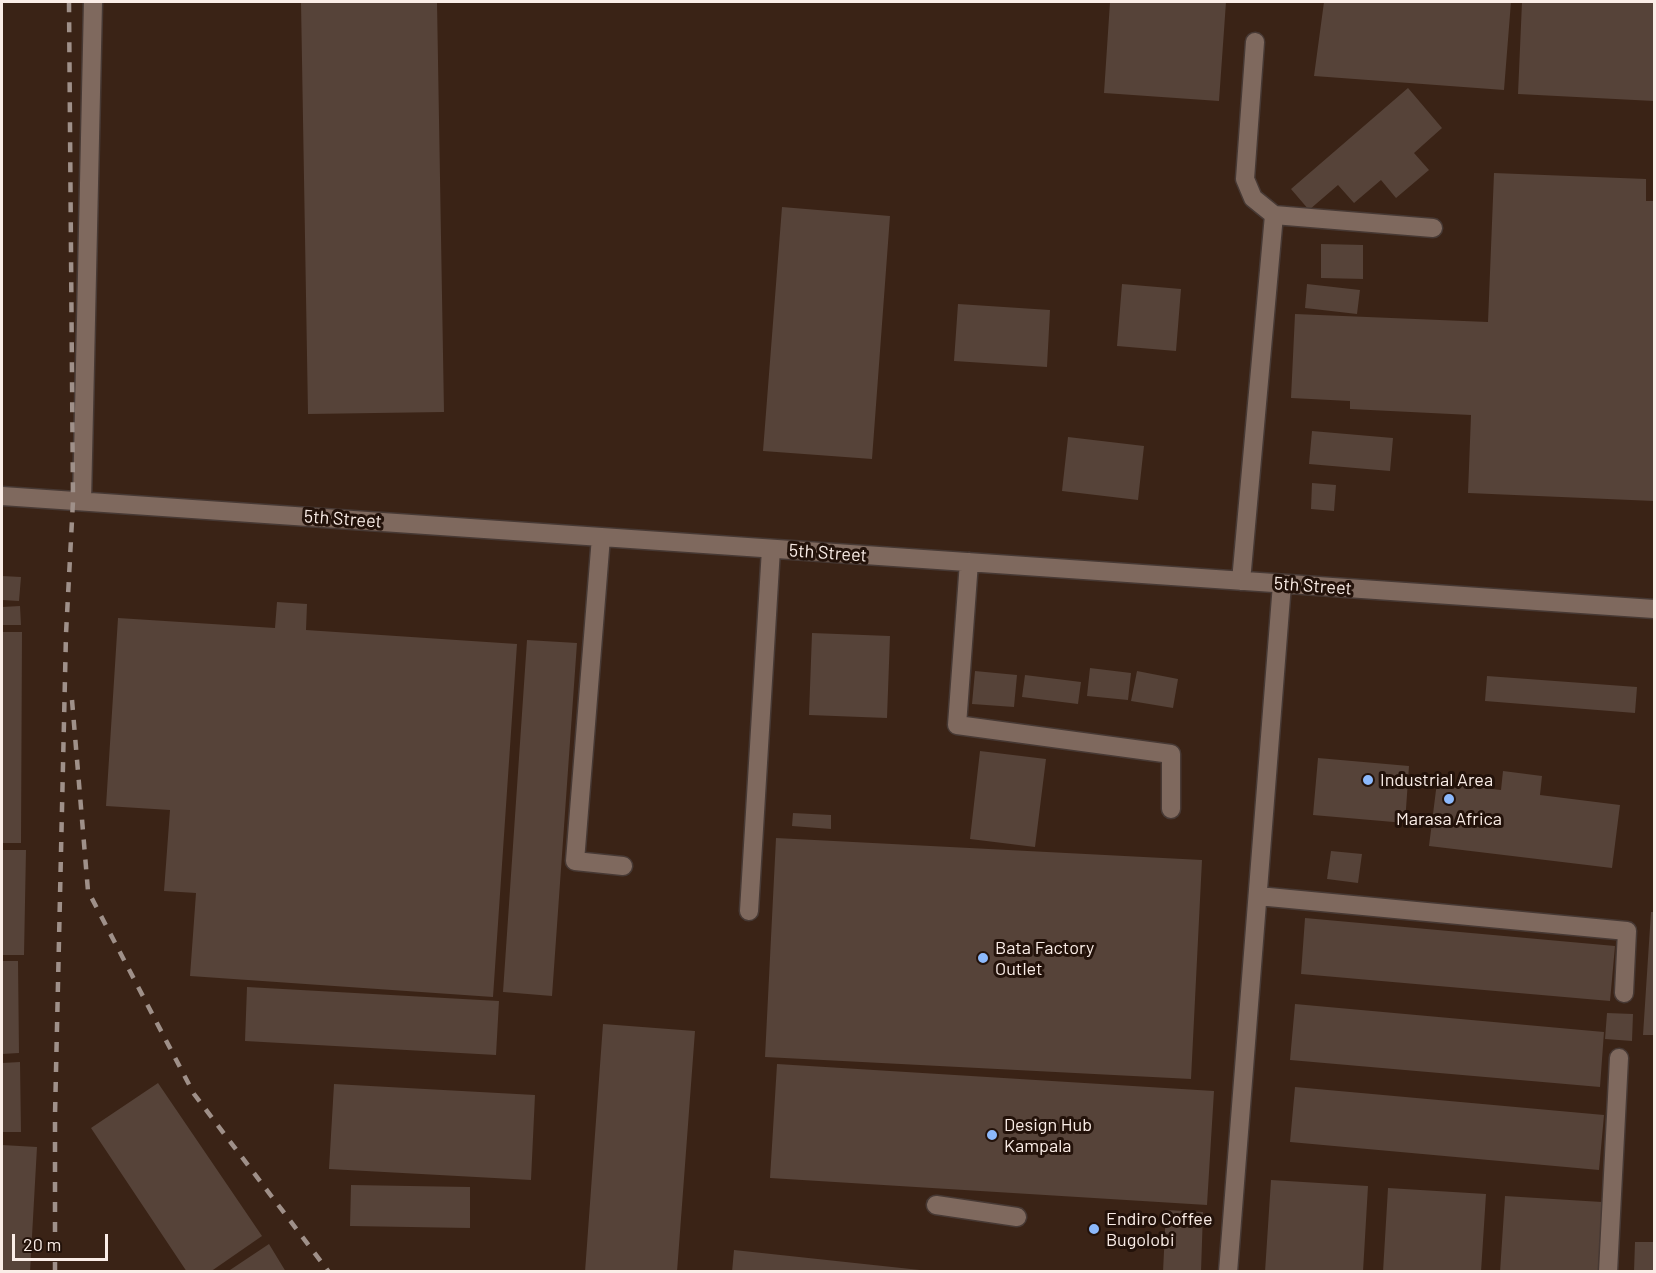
<!DOCTYPE html>
<style>
body{margin:0}
#map{position:relative;width:1656px;height:1273px;overflow:hidden;background:#2d1c13;font-family:Barlow,sans-serif}
canvas{display:block}
.frame{position:absolute;inset:0;border:3px solid #faede7;pointer-events:none}
.scale{position:absolute;left:12px;top:1234px;width:96px;height:27px;box-sizing:border-box;border:3px solid #faede7;border-top:0;padding-left:8px;font-size:18px;line-height:21px;white-space:nowrap;color:#faede7;-webkit-text-stroke:4px #23120a;paint-order:stroke}
</style>
<div id="map">
<canvas width="1656" height="1273"></canvas>
<div class="frame"></div>
<div class="scale">20 m</div>
</div>
<script>
const ctx = document.querySelector('canvas').getContext('2d');
ctx.lineJoin = 'round';
function paint(path, color) { ctx.fillStyle = color; ctx.fill(path, 'evenodd'); }
function strokePath(path, color, width, dash) { ctx.strokeStyle = color; ctx.lineWidth = width; ctx.lineCap = dash ? 'butt' : 'round'; ctx.setLineDash(dash || []); ctx.stroke(path); }
function drawText(font, color, halo, rows, align = 'center') {
  ctx.font = font + ' Barlow,sans-serif'; ctx.lineWidth = 6; ctx.setLineDash([]); ctx.textBaseline = 'middle'; ctx.strokeStyle = halo; ctx.fillStyle = color; for (const [text, x, y, turn = 0] of rows) {
    ctx.save(); ctx.translate(x, y); ctx.rotate((+turn || 0) * Math.PI / 180); ctx.textAlign = isNaN(turn) ? turn : align; if (halo) ctx.strokeText(text, 0, 0); ctx.fillText(text, 0, 0); ctx.restore();
  }
}
const built = new Path2D(`
 M2 2H1654V1271H2Z`);
const building = new Path2D(`
 M301 2H437L444 412 308 414Z
 M1110 2H1226L1219 101 1104 93Z
 M1324 2H1511L1504 90 1314 76Z
 M1522 2H1654V101L1518 94Z
 M1408 88 1442 128 1414 153 1429 170 1396 198 1381 180 1354 203 1338 185 1309 210 1291 189Z
 M1494 173 1646 179V201H1654V501L1468 493 1471 415 1350 409V401L1291 398 1295 314 1488 322Z
 M782 207 890 216 872 459 763 451Z
 M1321 244 1363 245V279L1321 278Z
 M1122 284 1181 289 1176 351 1117 346Z
 M1307 284 1360 290 1357 314 1305 308Z
 M958 304 1050 310 1047 367 954 361Z
 M1312 431 1393 438 1390 471 1309 464Z
 M1068 437 1144 446 1138 500 1062 491Z
 M1312 483 1336 485 1334 511 1311 509Z
 M2 576 21 577 19 601 2 600Z
 M277 602 307 604 306 630 517 644 493 997 190 976 196 893 164 891 170 810 106 806 118 618 275 628Z
 M20 606 21 625H2V607Z
 M2 632H22L21 843H2Z
 M812 633 890 636 887 718 809 715Z
 M527 640 577 643 552 996 503 992Z
 M1090 668 1131 673 1128 700 1087 696Z
 M975 671 1017 675 1014 707 972 704Z
 M1137 671 1178 679 1173 708 1131 701Z
 M1025 675 1081 682 1078 704 1022 697Z
 M1487 676 1637 687 1635 713 1485 701Z
 M980 751 1046 759 1035 847 970 839Z
 M1318 758 1409 766 1405 823 1313 815Z
 M1503 771 1542 776 1540 795 1620 805 1612 868 1429 846 1437 782 1501 790Z
 M793 813 831 815V829L792 826Z
 M776 838 1202 860 1191 1079 765 1057Z
 M2 850H26L24 955H2Z
 M1331 851 1362 854 1358 883 1327 879Z
 M1651 912H1654V1035H1643Z
 M1305 918 1615 946 1610 1001 1301 974Z
 M2 961H18L19 1053 2 1054Z
 M247 987 499 1001 496 1055 245 1041Z
 M1295 1004 1604 1032 1600 1087 1290 1060Z
 M1607 1013 1633 1014 1632 1041 1605 1039Z
 M603 1024 695 1031 677 1272H585Z
 M20 1062 21 1132H2V1063Z
 M777 1064 1214 1091 1207 1205 770 1178Z
 M158 1083 262 1236 210 1272H187L91 1128Z
 M334 1084 535 1095 531 1180 329 1169Z
 M1295 1087 1604 1115 1599 1170 1290 1142Z
 M2 1145 37 1147 30 1272H2Z
 M1271 1180 1368 1186 1363 1272H1265Z
 M351 1185 470 1187V1228L350 1226Z
 M1388 1188 1486 1194 1481 1272H1383Z
 M1505 1196 1602 1202 1598 1272H1500Z
 M1166 1210 1203 1212 1201 1272H1163Z
 M1635 1242H1654V1272H1634Z
 M269 1244 286 1272H231L230 1270Z
 M734 1250 920 1270V1272H732Z`);
const minor = new Path2D(`
 M1255 42 1245 179 1253 198 1274 215
 M2 496 1654 609
 M82 501 93 2
 M601 537 575 861 623 866
 M969 562 957 725 1171 754V809
 M1241 581 1274 215 1433 228
 M1258 896 1627 931 1624 993
 M749 911 771 549
 M936 1205 1017 1217
 M1228 1272 1282 584
 M1608 1272 1619 1058`);
const rail = new Path2D(`
 M72 700 88 891 194 1094 329 1272
 M55 1272V1115L66 634 73 501 69 2`);
const markers = [
 [1368,780,6,"#8cb9fc"],
 [1449,799,6,"#8cb9fc"],
 [983,958,6,"#8cb9fc"],
 [992,1135,6,"#8cb9fc"],
 [1094,1229,6,"#8cb9fc"]
];
const streetNames = [
 ["5th Street",343,519,4],
 ["5th Street",828,553,4],
 ["5th Street",1313,586,4]
];
const poiNames = [
 ["Industrial Area",1380,780],
 ["Marasa Africa",1449,819,"center"],
 ["Bata Factory",995,948],
 ["Outlet",995,969],
 ["Design Hub",1004,1125],
 ["Kampala",1004,1146],
 ["Endiro Coffee",1106,1219],
 ["Bugolobi",1106,1240]
];
paint(built, '#3a2316');
paint(building, '#564339');
strokePath(minor, '#473934', 21);
strokePath(minor, '#7f695e', 18);
strokePath(rail, '#9f9089', 4.5, [10, 10]);
for (const [x, y, r, color] of markers) { const dot = new Path2D(); dot.arc(x, y, r, 0, 2 * Math.PI); ctx.fillStyle = color; ctx.fill(dot); strokePath(dot, '#23120a', 2); }
drawText('18px', '#faede7', '#23120a', streetNames);
drawText('18px', '#faede7', '#23120a', poiNames, 'left');
</script>
